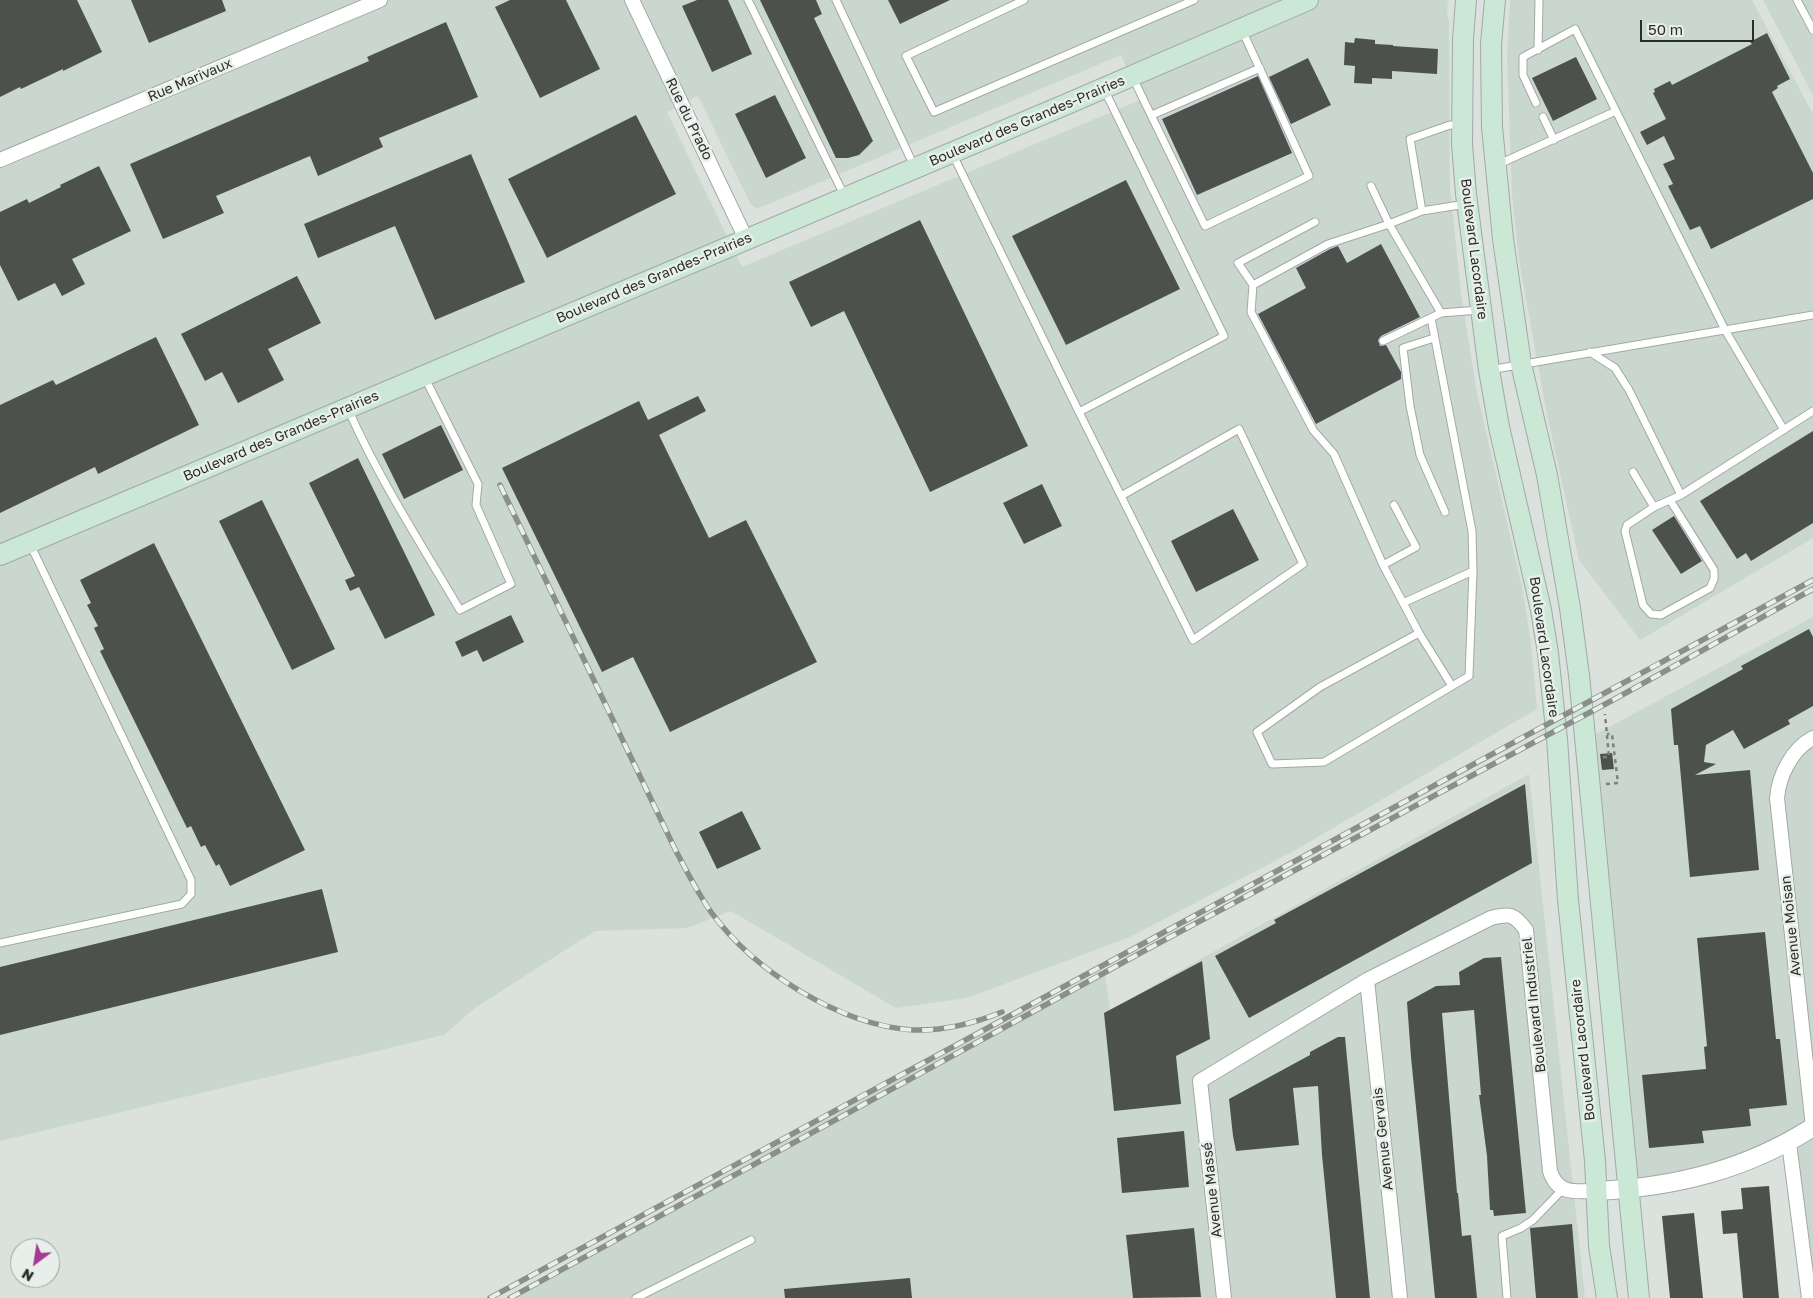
<!DOCTYPE html>
<meta charset="utf-8">
<style>
body{margin:0}
#map{position:relative;width:1813px;height:1298px;overflow:hidden;background:#dbe1dd;font-family:"Golos Text",sans-serif}
canvas{display:block}
.north{position:absolute;left:10px;top:1238px;width:50px;height:50px;box-sizing:border-box;background:#e8efea;border:1px solid #9ca19e;border-radius:50%;rotate:211deg;font-size:14px;font-weight:700;line-height:20px;text-align:center;color:#2a2d2b}
.north::after{content:'';display:block;margin:auto;width:18px;height:22px;background:#a73895;clip-path:polygon(50% 0,100% 100%,50% 72%,0 100%)}
.scale{position:absolute;left:1640px;top:20px;width:114px;height:22px;box-sizing:border-box;border:2px solid #2a2d2b;border-top:0;padding-left:6px;font-size:15px;line-height:18px;white-space:nowrap;color:#2a2d2b;-webkit-text-stroke:4px #e8efea;paint-order:stroke}
</style>
<div id="map">
<canvas width="1813" height="1298"></canvas>
<div class="north">N</div>
<div class="scale">50 m</div>
</div>
<script>
const ctx = document.querySelector('canvas').getContext('2d');
ctx.lineJoin = 'round';
function paint(path, color) { ctx.fillStyle = color; ctx.fill(path, 'evenodd'); }
function strokePath(path, color, width, dash) { ctx.strokeStyle = color; ctx.lineWidth = width; ctx.lineCap = dash ? 'butt' : 'round'; ctx.setLineDash(dash || []); ctx.stroke(path); }
function drawText(font, color, halo, rows, align = 'center') {
  ctx.font = font + ' "Golos Text",sans-serif'; ctx.lineWidth = 5; ctx.setLineDash([]); ctx.textBaseline = 'middle'; ctx.strokeStyle = halo; ctx.fillStyle = color; for (const [text, x, y, turn = 0] of rows) {
    ctx.save(); ctx.translate(x, y); ctx.rotate((+turn || 0) * Math.PI / 180); ctx.textAlign = isNaN(turn) ? turn : align; if (halo) ctx.strokeText(text, 0, 0); ctx.fillText(text, 0, 0); ctx.restore();
  }
}
const built = new Path2D(`
 M0 0H1448L1447 13 1449 22 1450 186 1461 294 1477 393 1522 587 1531 643 1537 709 1292 852 1130 937 967 998 896 1008 731 911 687 928 595 931 475 1008 444 1035 0 1141ZM1121 55 1140 100 742 267 667 112 698 96 751 205 756 208H759Z
 M1510 0H1752L1813 114V538L1640 640 1579 560 1546 410 1519 260 1512 195 1507 58Z
 M1763 0H1813V95Z
 M1813 617V1298L1789 1143 1628 1189 1585 740Z
 M1529 774 1585 1298H507L981 1031 1105 974 1110 1010Z`);
const building = new Path2D(`
 M0 0H77L102 52 63 71V69L21 89 20 87 0 97Z
 M131 0H222L226 11 149 43Z
 M510 0H566L600 69 540 98 495 7Z
 M697 0H728L752 54 712 72 682 6Z
 M760 0H816L822 14 814 18 873 141 859 155 848 158H836Z
 M888 0H950L900 24Z
 M446 22 478 97 379 138 383 147 318 176 310 156 216 196 224 213 163 239 130 164 369 61 367 57Z
 M1767 33 1790 79 1777 86 1778 88 1772 92 1813 173V199L1711 249 1700 226 1690 230 1668 186 1673 184 1663 164 1675 159 1664 136 1647 145 1640 132 1666 119 1653 93 1655 92 1654 89 1670 81 1672 85 1752 44 1750 42Z
 M1355 38 1375 40V44L1393 45V46L1438 49 1437 74 1392 71V79L1372 78V84L1354 83 1355 66 1344 65 1345 42 1354 43Z
 M1576 57 1597 99 1553 121 1532 78Z
 M1308 58 1331 105 1291 124 1269 77Z
 M1258 76 1292 153 1197 195 1162 119Z
 M775 95 806 158 766 178 735 114Z
 M636 115 676 194 547 258 508 179Z
 M471 154 525 282 435 320 395 226 318 258 304 224Z
 M99 166 131 231 72 259 85 284 62 296 55 283 18 301 0 265V212L27 199 29 203 61 187 60 185Z
 M1126 180 1180 289 1066 345 1012 236Z
 M920 220 1028 446 930 492 844 311 811 327 789 282Z
 M1381 244 1420 317 1381 336 1378 340 1380 346 1386 345 1401 372V379L1316 424 1258 314 1306 288 1296 268 1330 249 1338 246 1347 263Z
 M297 276 321 323 268 349 284 380 238 403 222 372 205 381 181 334Z
 M156 337 199 425 98 474 95 467 0 513V405L53 380 56 385Z
 M698 396 706 411 659 435 709 538 746 520 817 662 670 732 633 657 602 672 502 468 639 401 648 420Z
 M441 425 463 470 404 499 382 454Z
 M1813 431V523L1751 561 1746 553 1737 559 1700 501Z
 M358 458 435 615 385 639 359 587 350 591 345 580 355 576 309 483Z
 M1042 484 1062 526 1024 544 1003 503Z
 M262 500 335 649 292 670 219 521Z
 M1233 509 1259 560 1196 592 1171 541Z
 M1674 516 1702 561 1681 574 1652 530Z
 M154 543 305 850 230 886 219 864 216 866 205 845 201 847 191 826 187 828 100 651 104 649 94 628 98 626 87 605 91 603 80 580Z
 M511 615 524 642 483 662 477 650 462 657 455 642Z
 M1809 629 1813 637V706L1788 720 1790 724 1744 749 1733 730 1706 745 1704 762 1716 764 1695 775 1750 770 1759 870 1690 877 1678 745H1674L1671 709 1743 669 1741 666Z
 M1612 753 1614 769 1602 770 1600 754Z
 M1525 784 1532 863 1249 1018 1215 956 1276 923 1274 920Z
 M742 811 761 849 717 869 699 832Z
 M322 889 338 952 0 1035V967Z
 M1765 932 1776 1039H1780L1787 1105 1749 1109 1751 1126 1702 1131 1704 1143 1649 1148 1642 1075 1706 1069 1704 1047 1707 1046 1697 938Z
 M1501 957 1526 1213 1494 1216 1493 1210H1490L1487 1156 1479 1095H1481L1474 1010 1442 1013 1457 1193H1458L1462 1236 1471 1235 1477 1298H1435L1411 1057 1407 1002 1436 986 1460 985 1459 972 1484 958Z
 M1202 961 1210 1039 1176 1056 1181 1104 1114 1111 1104 1013Z
 M1338 1037H1345L1370 1298H1336L1322 1155 1318 1086 1293 1088 1299 1145 1236 1151 1233 1136 1229 1099 1310 1055V1052Z
 M1184 1131 1189 1187 1122 1193 1117 1138Z
 M1769 1186 1779 1298H1743L1737 1233 1723 1234 1721 1211 1743 1209 1741 1188Z
 M1694 1213 1703 1298H1670L1662 1216Z
 M1572 1224 1578 1298H1536L1530 1228Z
 M1194 1228 1201 1297 1133 1298 1126 1235Z
 M910 1278 912 1298H785L784 1289Z`);
const path = new Path2D(`
 M1603 757H1609L1605 714
 M1606 784 1618 783 1612 734H1607`);
const service = new Path2D(`
 M748 0 845 197
 M836 0 915 168
 M1024 0 906 56 934 112 1194 0
 M1797 0 1813 30
 M1538 50 1539 0
 M1132 76 1205 226 1309 176 1242 30
 M1536 103 1523 75V57L1575 29 1616 111
 M1152 115 1260 68
 M1543 117 1554 140
 M952 153 1079 412 1224 336 1104 89
 M1499 164 1616 111 1725 330 1784 430
 M1371 186 1389 224 1422 211 1410 139 1450 125H1461
 M1422 211 1466 204
 M1253 285 1238 263 1315 222
 M1434 338 1403 348 1410 406 1420 455 1445 512
 M1383 341 1441 313
 M1590 352 1615 368 1629 390 1681 495
 M1489 370 1813 315
 M348 409C379 479 421 544 460 610L511 584 476 505 478 484 425 378
 M1079 412 1121 496 1239 429 1303 564 1193 640 1121 496
 M1633 472 1654 507
 M1670 500 1714 570V579L1710 588 1661 615 1651 614 1643 605 1625 531 1627 525 1654 507 1681 495 1813 411
 M1394 505 1416 547 1383 565 1334 454 1313 430 1251 312 1253 285 1328 244 1389 224 1441 313 1479 310
 M1383 565 1419 633 1320 687 1257 732 1272 764 1324 762 1469 676 1473 571 1472 531 1431 318
 M1403 603 1473 571
 M1419 633 1452 686
 M0 943 182 904 191 894V880L30 544
 M636 1298 751 1240
 M1507 1298 1502 1236 1521 1228 1533 1220 1563 1189`);
const minor = new Path2D(`
 M632 0 746 239
 M0 160 380 0
 M1367 980 1400 1298
 M1813 1127 1777 798C1779 775 1792 749 1813 738
 M1789 1143 1809 1298
 M1224 1298 1200 1081 1367 980 1491 918C1510 913 1514 914 1526 930L1550 1171C1558 1196 1576 1191 1597 1191`);
const tertiary = new Path2D(`
 M1597 1191C1675 1187 1746 1170 1813 1127`);
const secondary = new Path2D(`
 M1466 0 1463 39 1462 144 1466 194 1489 370 1499 427 1541 610 1548 653 1557 739 1568 900 1595 1161 1599 1246 1607 1298
 M1495 0 1491 44 1492 127 1503 239 1521 364 1547 475 1570 608 1579 675 1639 1298
 M0 555 1067 104 1308 0`);
const rail = new Path2D(`
 M500 485 675 849C686 870 697 892 711 912 754 971 839 1025 913 1030 943 1031 975 1023 1002 1012
 M490 1298 1813 580
 M510 1298 1144 951 1613 700 1813 589`);
const streetNames = [
 ["Rue Marivaux",190,80,-23],
 ["Rue du Prado",689,119,64],
 ["Boulevard des Grandes-Prairies",1027,121,-23],
 ["Boulevard Lacordaire",1474,249,83],
 ["Boulevard des Grandes-Prairies",654,278,-23],
 ["Boulevard des Grandes-Prairies",281,436,-23],
 ["Boulevard Lacordaire",1544,647,82],
 ["Avenue Moisan",1791,926,-96],
 ["Boulevard Industriel",1534,1005,-96],
 ["Boulevard Lacordaire",1583,1050,-96],
 ["Avenue Gervais",1383,1139,-96],
 ["Avenue Massé",1212,1190,-96]
];
paint(built, '#cad7ce');
paint(building, '#4c514d');
strokePath(service, '#a3a9a5', 9);
strokePath(minor, '#a3a9a5', 16);
strokePath(tertiary, '#a3a9a5', 20);
strokePath(secondary, '#a3a9a5', 22);
strokePath(path, '#7d817e', 2.5, [4, 4]);
strokePath(service, '#fff', 7);
strokePath(minor, '#fff', 14);
strokePath(tertiary, '#fff', 18);
strokePath(secondary, '#cbe7d6', 20);
strokePath(rail, '#8b8f8c', 5.5);
strokePath(rail, '#e8efea', 4, [11]);
drawText('14px', '#2a2d2b', '#e8efea', streetNames);
</script>
